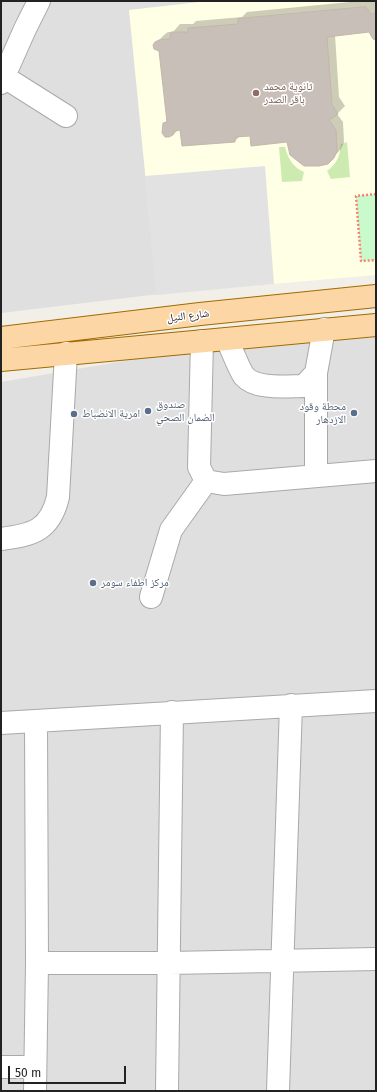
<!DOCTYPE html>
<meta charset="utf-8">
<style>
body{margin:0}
#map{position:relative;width:377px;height:1092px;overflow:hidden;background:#f2efe9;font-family:"Fira Sans",sans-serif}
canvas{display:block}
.frame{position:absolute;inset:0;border:2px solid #222;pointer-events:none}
.scale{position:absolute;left:8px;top:1066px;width:118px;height:18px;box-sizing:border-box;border:2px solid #222;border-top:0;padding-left:5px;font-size:12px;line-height:14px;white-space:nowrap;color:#222;-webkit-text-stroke:3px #fff;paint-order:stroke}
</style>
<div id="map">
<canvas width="377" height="1092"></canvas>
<div class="frame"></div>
<div class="scale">50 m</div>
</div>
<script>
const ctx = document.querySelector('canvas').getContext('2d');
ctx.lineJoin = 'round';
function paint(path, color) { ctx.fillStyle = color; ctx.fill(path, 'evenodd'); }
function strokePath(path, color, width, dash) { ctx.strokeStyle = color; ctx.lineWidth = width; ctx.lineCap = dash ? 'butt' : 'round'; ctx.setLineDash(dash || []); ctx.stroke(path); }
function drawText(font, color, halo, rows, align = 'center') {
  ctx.font = font + ' "Fira Sans","Noto Naskh Arabic",sans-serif'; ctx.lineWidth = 3; ctx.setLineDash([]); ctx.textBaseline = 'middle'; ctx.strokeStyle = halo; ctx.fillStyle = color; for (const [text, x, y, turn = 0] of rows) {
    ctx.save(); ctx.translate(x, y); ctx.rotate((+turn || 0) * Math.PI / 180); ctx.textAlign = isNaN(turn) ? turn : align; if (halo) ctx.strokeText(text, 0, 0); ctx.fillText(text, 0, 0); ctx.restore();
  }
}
const residential = new Path2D(`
 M1 1H376V268L1 313Z
 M376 318V1091H1V382Z`);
const education = new Path2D(`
 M208 1H376V275L157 294 129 10Z`);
const grass = new Path2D(`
 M347 142 350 177 331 179 327 171C337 164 340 156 341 144Z
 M279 147H285C288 159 293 167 304 172L302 181 282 182Z`);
const park = new Path2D(`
 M376 194V260L361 261 356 196Z`);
const parking = new Path2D(`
 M265 166 274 284 156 295 145 176Z`);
const shadow = new Path2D(`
 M360 1H375L376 2V39L370 31 335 35 339 97 345 106 337 114 343 122 344 142 341 149 328 163 288 141 251 135 240 136 235 141 183 145 181 129 178 130 173 135 164 124 168 119 159 50 156 43 164 35 168 32H173L180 24H193L196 21 242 17 247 12Z`);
const building = new Path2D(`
 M366 7 372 15 376 11V40L373 39 369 32 327 37 332 105 338 114 329 120 336 130 337 151 334 158 328 164 319 166H304L290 155 287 142 251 146 250 136 235 137V142L182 146 180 130 174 131 173 135 169 137H165L162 133 163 123 167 122 159 51 154 49 153 45 155 42 159 40 170 39 171 32H188V28L238 24V19Z`);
const path = new Path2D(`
 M376 194 356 196 361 261 376 260`);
const minor = new Path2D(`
 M1 75 66 116
 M1 83 25 29 39 1
 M227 339C231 348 239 369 244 376 256 390 287 386 304 386L316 373 324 329
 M202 341 199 467 206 481 224 484 376 471
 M316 373V476
 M1 539C32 535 50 531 58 497L66 353
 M151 597 171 530 206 481
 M1 723 376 701
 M37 963H169L376 959
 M1 1067H35
 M35 1091 37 963 36 722
 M167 1091 172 712
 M278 1091 291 705`);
const major = new Path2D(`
 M1 338 200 314 376 296
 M1 360 376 325`);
const markers = [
 [256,93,4,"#8d6e63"],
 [148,411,4,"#5c6f8a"],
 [354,413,4,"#5c6f8a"],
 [74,414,4,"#5c6f8a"],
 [93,583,4,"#5c6f8a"]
];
const educationNames = [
 ["ثانوية محمد",264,87],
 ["باقر الصدر",264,100]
];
const streetNames = [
 ["شارع النيل",188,316,-7]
];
const serviceNames = [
 ["صندوق",156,405],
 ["الضمان الصحي",156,418],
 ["محطة وقود",346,407,"right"],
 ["الازدهار",346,420,"right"],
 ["امرية الانضباط",82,414],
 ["مركز اطفاء سومر",101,583]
];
paint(residential, '#e0dfdf');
paint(education, '#ffffe5');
paint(grass, '#cdebb0');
paint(park, '#c8facc');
paint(parking, '#e2e2e2');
paint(shadow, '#0003');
paint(building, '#c7bfb8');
strokePath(building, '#c4b6ab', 1);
strokePath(minor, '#a9a9a9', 24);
strokePath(major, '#a06b00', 24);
strokePath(path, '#fa8072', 2.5, [2, 2]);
strokePath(minor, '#fff', 22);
strokePath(major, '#fcd6a4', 22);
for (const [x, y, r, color] of markers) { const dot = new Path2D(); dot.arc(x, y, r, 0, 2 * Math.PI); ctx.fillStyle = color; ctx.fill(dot); strokePath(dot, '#fff', 1.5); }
drawText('11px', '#785e54', '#fff', educationNames, 'left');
drawText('11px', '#222', '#fff', streetNames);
drawText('11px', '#4e5e75', '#fff', serviceNames, 'left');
</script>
